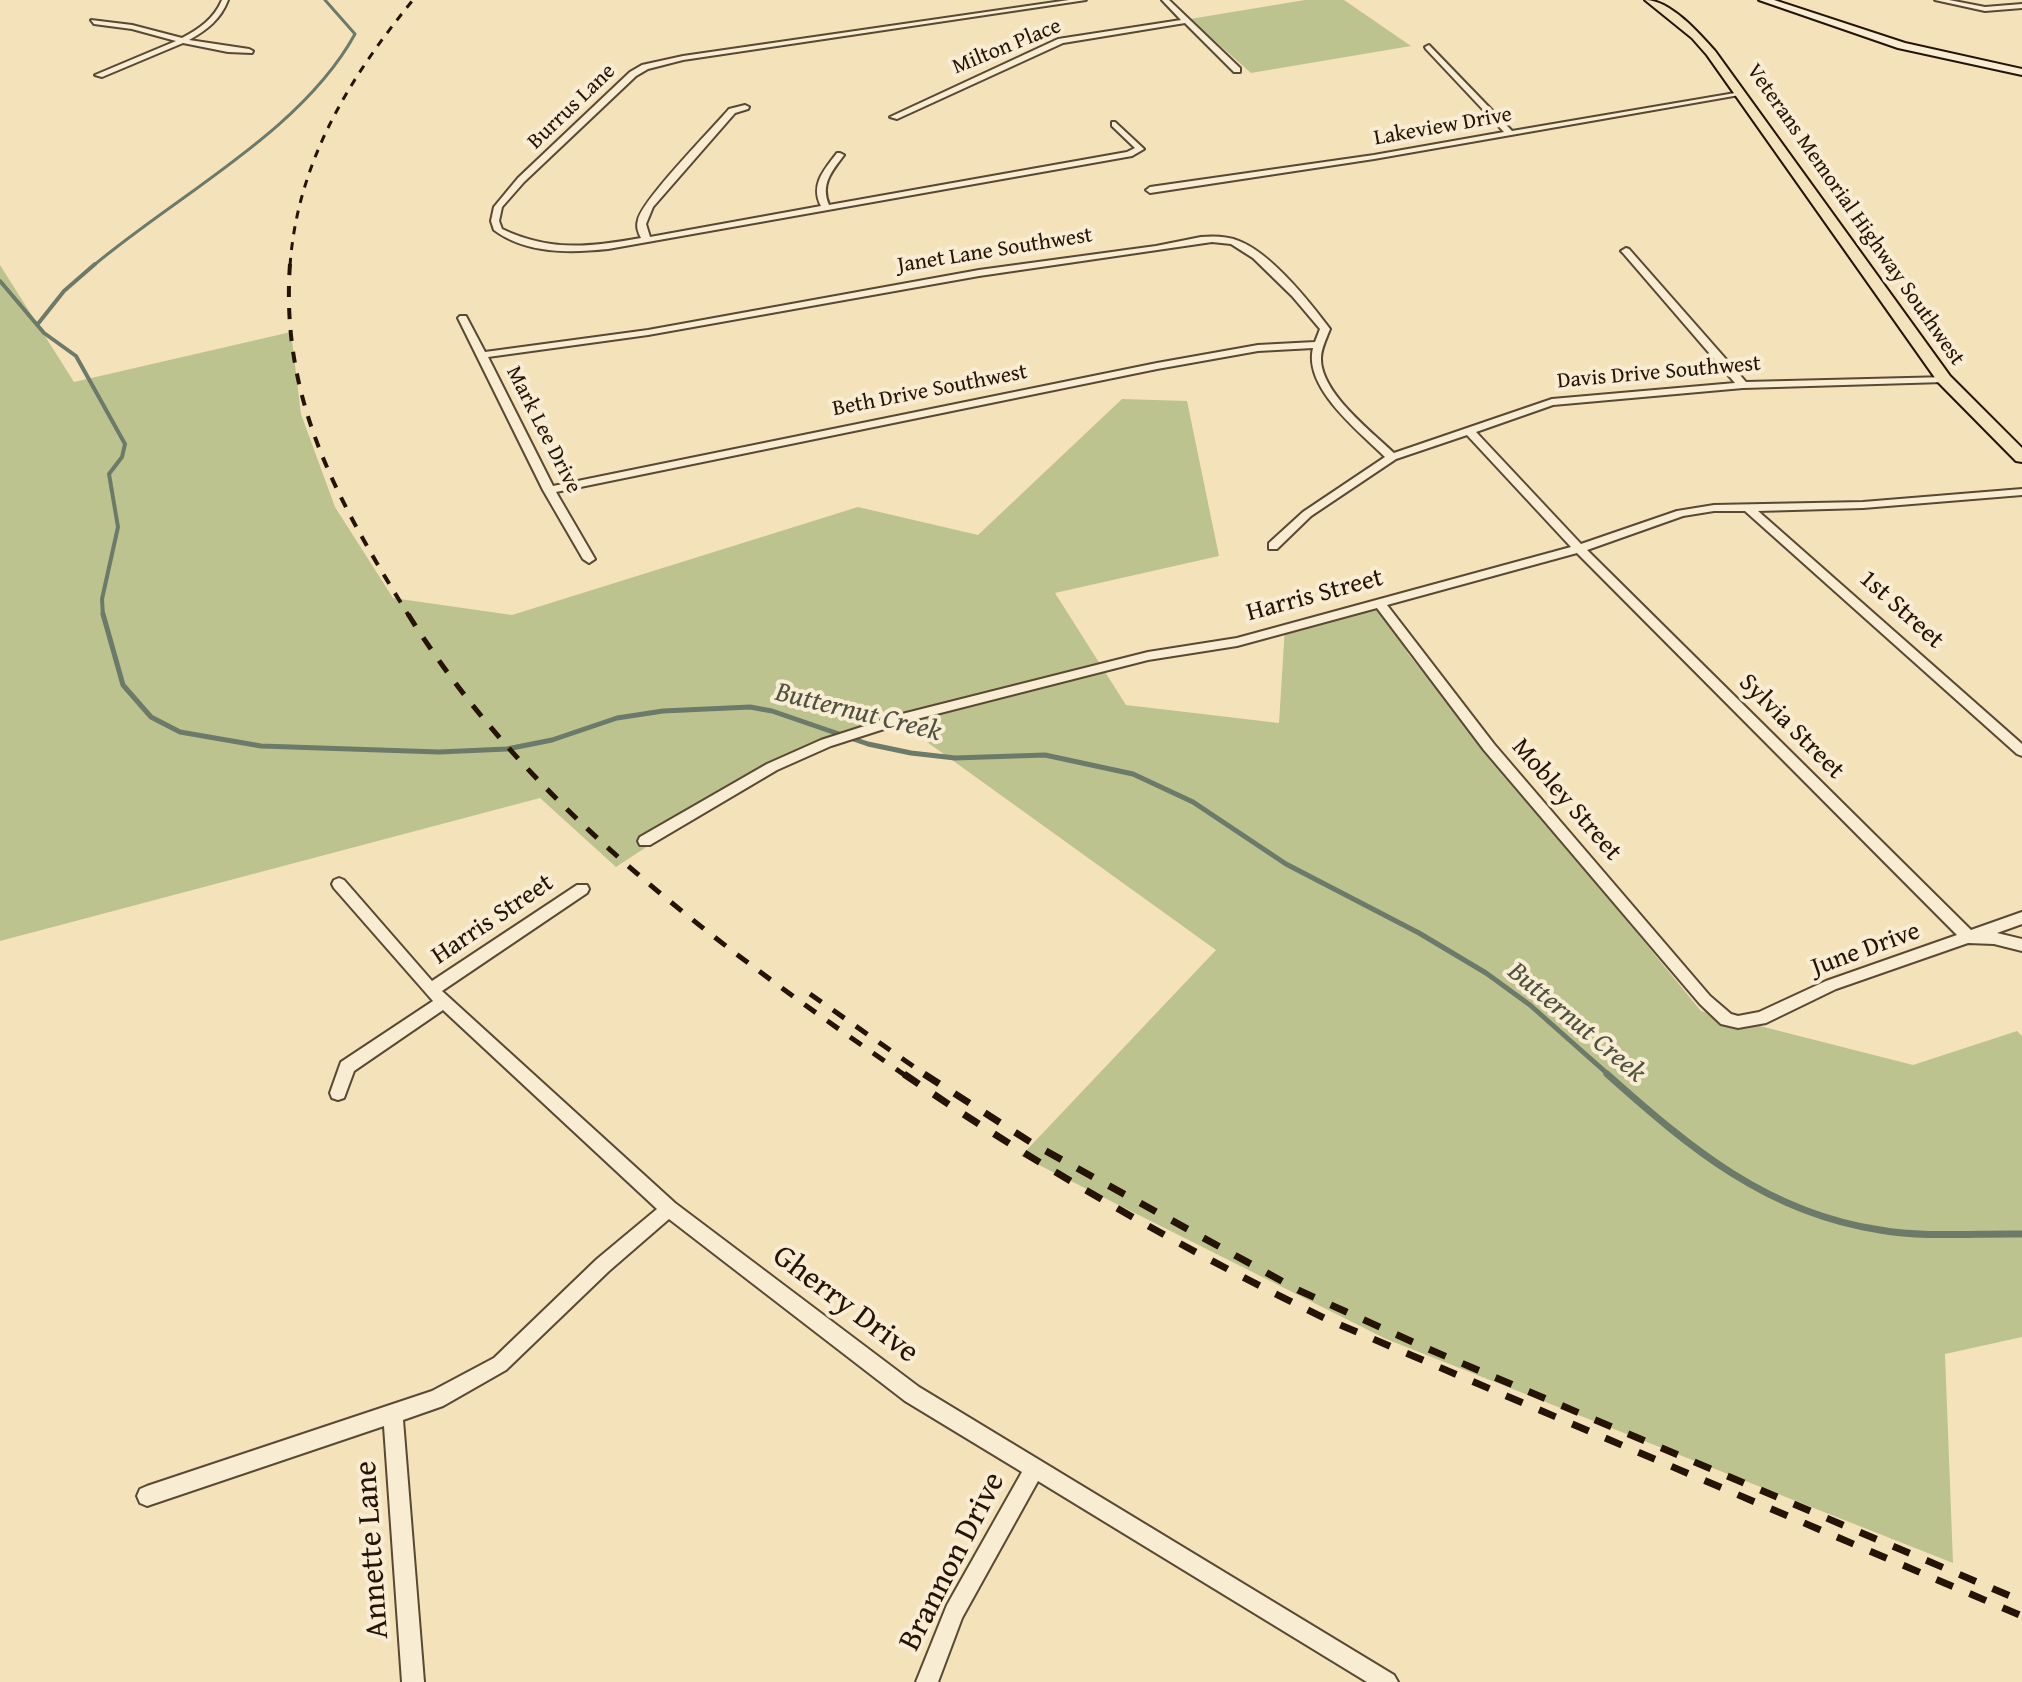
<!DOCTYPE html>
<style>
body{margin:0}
canvas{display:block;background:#f4e2bb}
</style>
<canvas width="2022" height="1682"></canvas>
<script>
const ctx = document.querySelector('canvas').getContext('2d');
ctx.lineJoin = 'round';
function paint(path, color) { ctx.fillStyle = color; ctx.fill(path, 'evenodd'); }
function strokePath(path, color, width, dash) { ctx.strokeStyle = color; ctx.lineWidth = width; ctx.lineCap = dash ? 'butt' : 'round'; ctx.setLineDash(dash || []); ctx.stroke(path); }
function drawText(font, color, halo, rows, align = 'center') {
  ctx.font = font + ' "Gentium Book Plus",serif'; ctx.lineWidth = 8; ctx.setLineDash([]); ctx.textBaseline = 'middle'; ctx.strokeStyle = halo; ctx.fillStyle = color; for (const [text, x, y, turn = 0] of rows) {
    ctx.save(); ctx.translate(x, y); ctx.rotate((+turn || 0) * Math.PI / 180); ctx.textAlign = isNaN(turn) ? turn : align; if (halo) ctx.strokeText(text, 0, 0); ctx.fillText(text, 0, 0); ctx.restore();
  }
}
const green = new Path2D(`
 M1305 0H1344L1411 46 1251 73 1190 19Z
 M0 265 74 382 291 332 301 414 335 507 393 598 512 615 858 507 978 535 1122 399 1187 401 1219 556 1055 593 1126 705 1279 723 1285 626 1376 601 1409 655 1701 1011 1913 1065 2017 1031 2022 1036V1337L1945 1354 1953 1563 1386 1339 1021 1156 1216 950 895 719 730 792 616 867 540 798 0 941Z`);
const streamFar3 = new Path2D(`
 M93 266C177 195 302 131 355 34L325 0`);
const streamFar2 = new Path2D(`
 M0 281 44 333 76 356 125 444 122 457 109 474 118 527 102 599 103 616
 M37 325 64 291 95 264`);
const streamFar1 = new Path2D(`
 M103 614 123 685 151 717 180 732 261 746 439 752 507 749 552 740 617 718 663 711 750 707 772 711 868 744 911 753 955 758 1045 755 1133 774 1193 802 1286 864 1419 933 1486 973 1530 1005 1610 1076`);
const stream = new Path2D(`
 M1607 1074C1690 1148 1767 1213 1880 1230 1926 1238 1976 1233 2022 1234`);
const street = new Path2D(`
 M222 0H228C221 19 207 30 189 40L249 49 253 51 252 53 228 52 183 43 102 77 95 75 176 41 132 29 94 24 91 20 132 25 182 38C199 29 214 19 222 0Z
 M1069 0H1086L683 60 648 69 636 76 524 182 502 207 499 221 502 229C550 252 591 247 641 238 638 232 636 227 638 220 642 200 712 129 729 109L745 105 749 107 748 109 735 113 653 207 646 224 650 237 821 206C810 185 824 170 837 153H840L844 155C832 171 820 184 829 205L1127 152 1135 148 1112 126V122H1115L1144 149 1132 156 608 249C570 253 526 254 494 230L491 221 494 207 518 178 630 72 642 65 683 56Z
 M1162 0H1169L1240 68V72H1234L1185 23 1063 43 897 119 890 117 1058 39 1181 20Z
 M1935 0H1949L1985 7 2022 4V8L1985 11Z
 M1429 45 1512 131 1741 92 1745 94 1374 159 1150 193 1146 190 1150 187 1374 155 1504 132 1426 49 1425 47Z
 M1201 237C1214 236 1227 236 1239 241 1272 254 1309 301 1330 329 1326 339 1321 349 1321 358 1320 392 1371 431 1394 453L1552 399 1735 383 1623 253 1621 251 1626 248 1629 249 1746 382 1948 377V381L1944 382 1743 388 1553 405 1476 432 1581 544 1677 511 1714 505 1863 502 2022 489V495L1863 508 1758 511 2022 744V756L2017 754 1745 511H1714L1683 516 1587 550 1971 930 2022 912V924L1997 933 2022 939V951L1994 944 1968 943 1836 989 1766 1023 1738 1028 1721 1024 1700 1004 1484 750 1377 608 1237 646 1148 660 909 721 831 746 777 770 650 845H640L638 841 640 837 767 764 821 740 902 714 1148 652 1237 638 1571 547 1467 435 1396 459 1311 516 1277 549H1269V543L1303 512 1385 457C1360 432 1303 388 1313 348L1258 351 1157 369 556 492 595 559 589 563 583 559 543 490 458 318 460 316H466L485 352 648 330 979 270 1156 246ZM1212 242 1231 244 1253 258 1292 296 1320 329 1315 342 1258 345 1157 363 553 486 488 357 648 335 979 276ZM1577 553 1957 935 1826 981 1759 1012 1738 1016 1731 1014 1710 996 1494 744 1387 605Z
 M339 878 344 880 432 981 577 885H587L589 889 587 893 442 991 675 1203 919 1387 1394 1675 1398 1682H1367L1038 1481 962 1618 938 1682H916L947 1605 1022 1472 905 1401 669 1219 609 1271 506 1370 443 1406 403 1420 424 1682H402L384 1426 147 1506 140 1503 137 1496 140 1489 147 1486 432 1391 494 1358 597 1259 657 1209 443 1010 354 1071 344 1098 338 1100 332 1098 330 1093 341 1062 433 1001 334 888 332 884 334 880Z`);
const secondary = new Path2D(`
 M1759 0H1774L1905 43 2022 69V75L1898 48Z`);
const primary = new Path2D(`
 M1645 0C1670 0 1698 32 1715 51L1950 376 2022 448V462L2016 461 1938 382 1707 55 1692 38Z`);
const railFar3 = new Path2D(`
 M290 266C297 163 349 78 413 0`);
const railFar2 = new Path2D(`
 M290 264C280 401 339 503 409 616`);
const railFar1 = new Path2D(`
 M408 614C529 809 720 947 906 1076
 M810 994 927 1076`);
const rail = new Path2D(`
 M904 1074C1037 1166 1179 1247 1324 1318L2022 1616
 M924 1074 1035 1145 1298 1290 1426 1348 2022 1601`);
const farStreetnames = [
 ["Milton Place",1007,47,-22],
 ["Burrus Lane",572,107,-44],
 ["Lakeview Drive",1443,127,-10],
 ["Veterans Memorial Highway Southwest",1855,215,55],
 ["Janet Lane Southwest",995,251,-9],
 ["Davis Drive Southwest",1659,373,-5],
 ["Beth Drive Southwest",930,391,-11],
 ["Mark Lee Drive",543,430,63]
];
const streetNames = [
 ["Harris Street",1315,596,-15],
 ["1st Street",1901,610,42],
 ["Sylvia Street",1791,727,45],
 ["Mobley Street",1566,800,49],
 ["Harris Street",493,920,-34],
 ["June Drive",1866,950,-20]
];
const waterNames = [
 ["Butternut Creek",858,713,14],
 ["Butternut Creek",1576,1023,40]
];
const nearStreetnames = [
 ["Gherry Drive",845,1305,37],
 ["Annette Lane",373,1550,-94],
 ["Brannon Drive",953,1562,-63]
];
paint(green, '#bdc38f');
strokePath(streamFar3, '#6c7a69', 3);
strokePath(streamFar2, '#6c7a69', 4);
strokePath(streamFar1, '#6c7a69', 5);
strokePath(stream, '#6c7a69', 7);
strokePath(street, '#594832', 4);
strokePath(secondary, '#251405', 4);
strokePath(primary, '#251405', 4);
paint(street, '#f8ecd3');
paint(secondary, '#f8ecd3');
paint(primary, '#f4e2bb');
strokePath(railFar3, '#251405', 3, [8, 8]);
strokePath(railFar2, '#251405', 4, [11, 11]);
strokePath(railFar1, '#251405', 5, [14, 14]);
strokePath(rail, '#251405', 7, [18, 18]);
drawText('22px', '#251405', '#f8ecd3', farStreetnames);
drawText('26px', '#251405', '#f8ecd3', streetNames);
drawText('italic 28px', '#4f503f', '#f8ecd3', waterNames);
drawText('32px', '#251405', '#f8ecd3', nearStreetnames);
</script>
